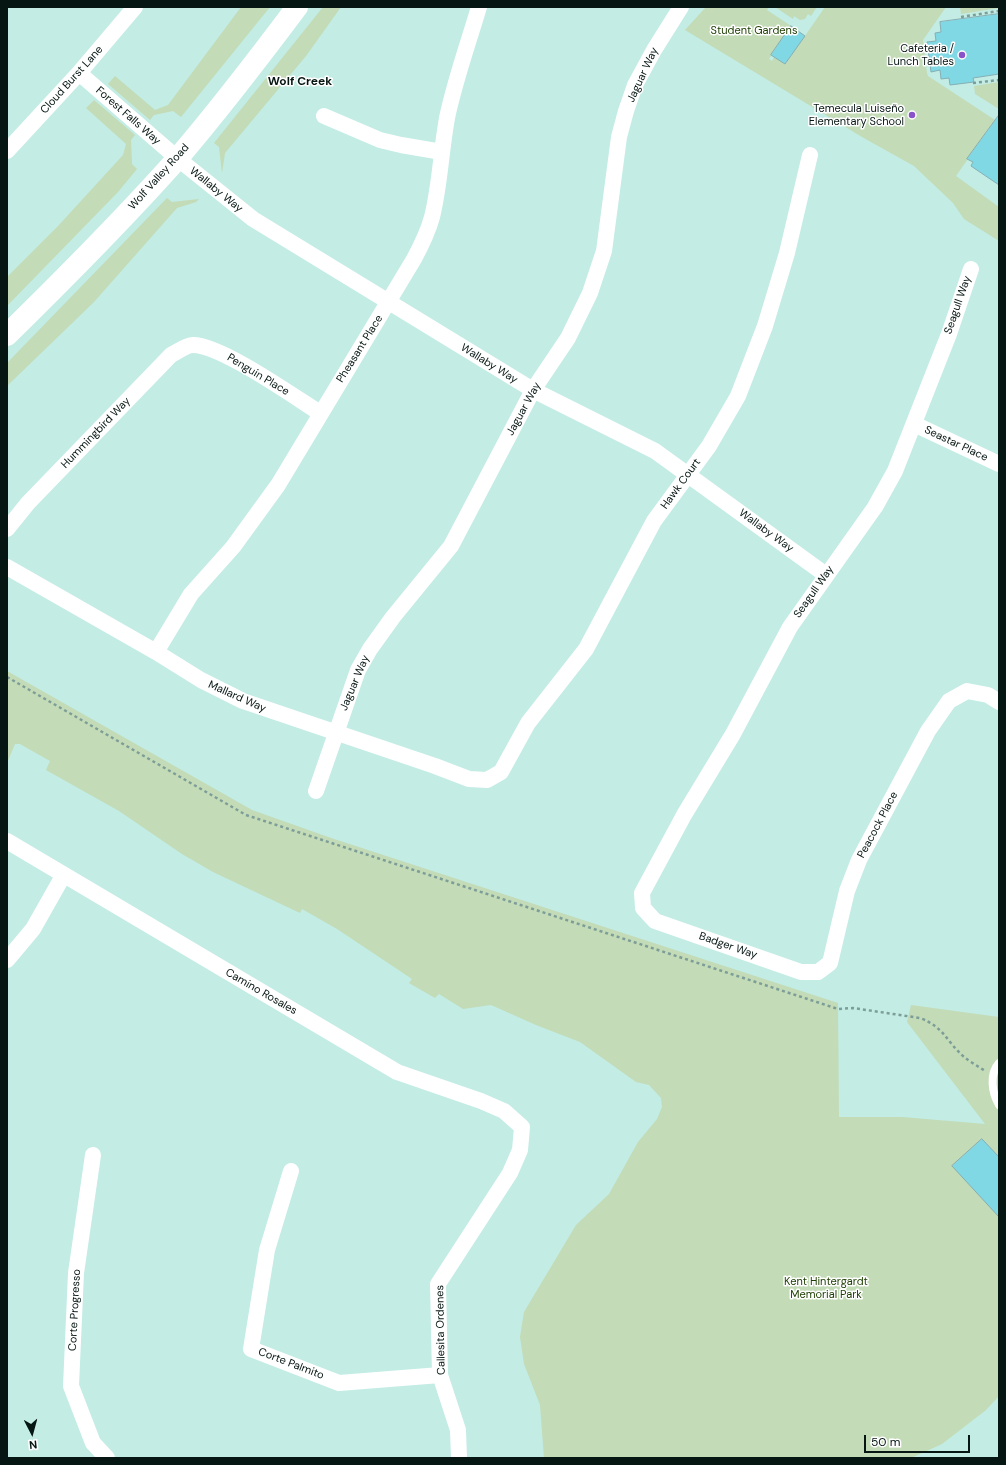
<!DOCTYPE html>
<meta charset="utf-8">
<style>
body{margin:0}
#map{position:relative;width:1006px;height:1465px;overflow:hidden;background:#c2ece4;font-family:"DM Sans",sans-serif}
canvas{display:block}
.frame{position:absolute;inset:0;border:8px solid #061613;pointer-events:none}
.north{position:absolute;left:12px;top:1413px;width:40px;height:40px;-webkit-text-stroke:3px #fff;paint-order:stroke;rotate:174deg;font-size:11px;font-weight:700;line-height:16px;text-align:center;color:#061613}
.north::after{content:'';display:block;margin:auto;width:14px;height:18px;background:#061613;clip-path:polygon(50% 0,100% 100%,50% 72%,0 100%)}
.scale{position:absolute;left:864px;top:1435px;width:106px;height:18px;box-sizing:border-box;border:2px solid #061613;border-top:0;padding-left:5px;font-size:12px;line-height:14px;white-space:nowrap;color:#061613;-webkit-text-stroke:3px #fff;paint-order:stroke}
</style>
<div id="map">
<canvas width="1006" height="1465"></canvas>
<div class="frame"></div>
<div class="north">N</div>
<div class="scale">50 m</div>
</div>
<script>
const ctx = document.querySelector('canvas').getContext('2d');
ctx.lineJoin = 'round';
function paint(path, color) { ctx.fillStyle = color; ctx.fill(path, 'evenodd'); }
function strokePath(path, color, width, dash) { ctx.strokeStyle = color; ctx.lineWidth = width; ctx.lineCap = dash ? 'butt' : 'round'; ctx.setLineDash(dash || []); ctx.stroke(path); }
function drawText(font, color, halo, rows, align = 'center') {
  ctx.font = font + ' "DM Sans",sans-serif'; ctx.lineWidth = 3; ctx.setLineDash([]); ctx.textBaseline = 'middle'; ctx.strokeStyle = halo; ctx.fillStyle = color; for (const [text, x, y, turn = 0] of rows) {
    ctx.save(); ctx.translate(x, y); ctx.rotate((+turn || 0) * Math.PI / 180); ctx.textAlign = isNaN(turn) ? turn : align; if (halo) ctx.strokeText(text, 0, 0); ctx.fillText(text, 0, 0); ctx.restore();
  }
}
const green = new Path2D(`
 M241 7H270L181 117 173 111 154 115 150 120 108 84 115 76 155 110 168 105Z
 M323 7H341L306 56 225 153 222 173 219 147 214 143Z
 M706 7H769L767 10 791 26 784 37 798 46 825 7H946L923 40 927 73 928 76 995 120 956 176 999 207V241L964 219 953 203 914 166 862 137 685 30ZM778 45 792 55 785 64 774 57 772 61 769 59Z
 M775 7H817L811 16 808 14 805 19 800 20 794 16 793 19Z
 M960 7H999V8L961 14Z
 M999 82V109L975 94 974 86Z
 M94 100 135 135 131 140 132 164 137 169 118 192 7 306V277L59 225 123 155 126 144 86 108Z
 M167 198 172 202 199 199 196 202 177 208 94 302 7 386V363Z
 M7 671 252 810 331 838 838 1003 839 1117H902L985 1124 907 1022 911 1005 999 1017V1396L986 1410 942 1444 911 1458H544L540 1405 524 1364 520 1337 524 1312 576 1225 609 1194 638 1142 657 1119 662 1107 661 1098 649 1085 636 1082 580 1042 536 1025 491 1005 463 1009 439 994 435 998 409 983 412 979 337 929 302 909 300 913 213 872 182 854 119 811 46 770 50 761 20 744H15L7 763Z`);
const building = new Path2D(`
 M999 14V74L973 78 974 82 950 85 949 78 941 79 940 70 931 72 927 42 936 41 935 33 941 32 940 22Z
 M791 26 805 36 785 64 771 55Z
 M999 115V185L971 166 973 162 967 159Z
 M982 1139 999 1157V1217L952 1166Z`);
const path = new Path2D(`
 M961 17 999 11
 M973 83 999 80
 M7 677 246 815 838 1009 853 1008 920 1018C944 1027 946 1041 964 1057 970 1062 978 1066 985 1071`);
const lane = new Path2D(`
 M999 1063C989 1074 992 1093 999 1105`);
const street = new Path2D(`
 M79 73 177 158 253 219 533 390 655 451 826 575
 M324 116 380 140 401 145 442 152
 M7 151 79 73 135 7
 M971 269 949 334 895 471 875 507 790 627 733 734 684 815 642 893 643 908 655 921 801 972H818L830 963 847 891 859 860 928 731 949 701 967 691 988 695 999 702
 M914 424 999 464
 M7 529 28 503 171 355C177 352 186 345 193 345 221 345 293 396 320 413
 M7 567 156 652 201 680 243 701 435 766 469 779 487 780 501 772 528 723 586 649 654 521 709 446 738 396 765 326 787 253 810 155
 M156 652 191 594 233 547 278 485 414 259C421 246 428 232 432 217 440 185 441 151 447 118 455 80 468 44 479 7
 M316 791 358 670 370 649 393 617 451 546 533 390 568 338 590 293 604 251 619 137 626 111 635 85 654 50 681 7
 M7 841 397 1072 481 1101 504 1111 522 1127 520 1150 510 1173 438 1284 440 1375 458 1430 459 1458
 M7 960 33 929 63 876
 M93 1155 76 1273 71 1386 93 1443 107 1458
 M291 1171 267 1250 251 1349 339 1383 440 1375`);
const secondary = new Path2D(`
 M7 335C65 278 123 220 177 159 219 110 258 59 297 7`);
const markers = [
 [962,55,4,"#8a52c9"],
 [912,115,4,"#8a52c9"]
];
const parkNames = [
 ["Student Gardens",754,31],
 ["Kent Hintergardt",826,1282],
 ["Memorial Park",826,1295]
];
const poiNames = [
 ["Cafeteria /",954,49],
 ["Lunch Tables",954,62],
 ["Temecula Luiseño",904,109],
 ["Elementary School",904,122]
];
const streetNames = [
 ["Jaguar Way",643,75,-65],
 ["Cloud Burst Lane",72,80,-48],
 ["Forest Falls Way",128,116,41],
 ["Wolf Valley Road",159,177,-48],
 ["Wallaby Way",216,190,39],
 ["Seagull Way",958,305,-71],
 ["Pheasant Place",360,349,-58],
 ["Wallaby Way",489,364,32],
 ["Penguin Place",258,375,31],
 ["Jaguar Way",524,409,-61],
 ["Hummingbird Way",96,433,-46],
 ["Seastar Place",956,444,25],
 ["Hawk Court",681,484,-54],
 ["Wallaby Way",766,531,36],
 ["Seagull Way",814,592,-55],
 ["Jaguar Way",355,683,-67],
 ["Mallard Way",237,697,24],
 ["Peacock Place",878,825,-62],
 ["Badger Way",728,946,19],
 ["Camino Rosales",261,992,30],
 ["Corte Progresso",75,1310,-87],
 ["Callesita Ordenes",441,1330,-91],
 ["Corte Palmito",291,1364,21]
];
const neighbourhoodNames = [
 ["Wolf Creek",300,82]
];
paint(green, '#c3dbb6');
paint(building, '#80d8e4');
strokePath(building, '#85aeb4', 1);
strokePath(path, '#7d9e98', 2.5, [3, 3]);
strokePath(lane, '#fff', 8);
strokePath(street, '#fff', 16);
strokePath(secondary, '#fff', 22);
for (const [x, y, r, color] of markers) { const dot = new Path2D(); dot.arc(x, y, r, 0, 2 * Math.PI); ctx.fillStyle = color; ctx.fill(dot); strokePath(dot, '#fff', 1.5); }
drawText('11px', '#1f4004', '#fff', parkNames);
drawText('11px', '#061613', '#fff', poiNames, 'right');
drawText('11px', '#061613', '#fff', streetNames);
drawText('bold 12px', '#061613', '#fff', neighbourhoodNames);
</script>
